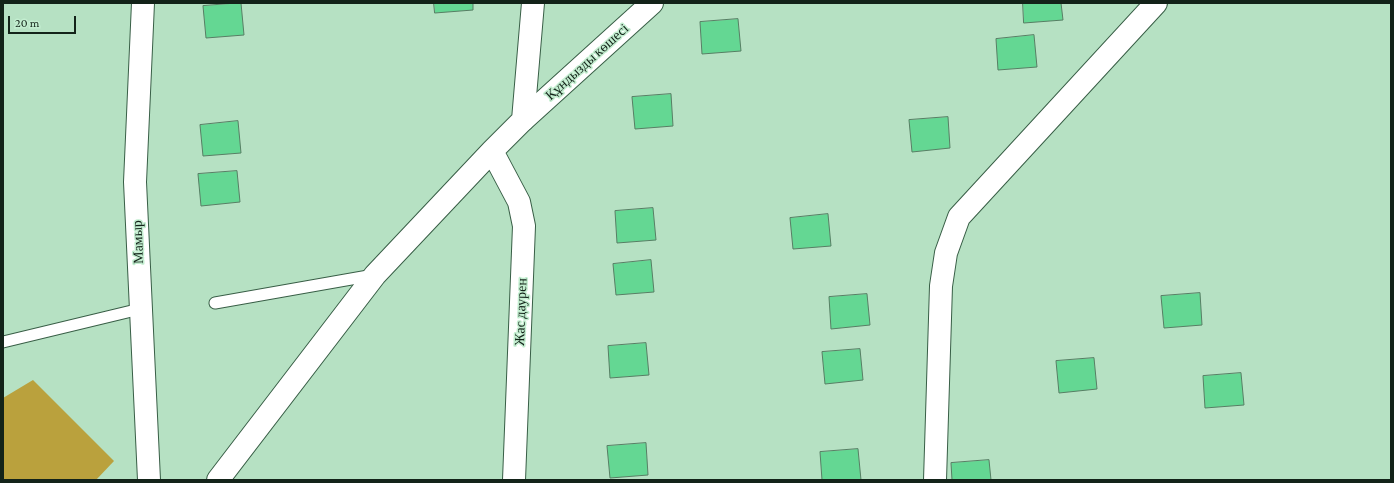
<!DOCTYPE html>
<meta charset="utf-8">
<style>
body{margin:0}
#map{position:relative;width:1394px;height:483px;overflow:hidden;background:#b6e1c3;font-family:"Crimson Pro",serif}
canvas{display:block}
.frame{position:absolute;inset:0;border:4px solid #132319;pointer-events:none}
.scale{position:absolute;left:8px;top:16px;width:68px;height:18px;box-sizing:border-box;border:2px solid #132319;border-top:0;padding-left:5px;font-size:12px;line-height:14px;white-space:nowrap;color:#132319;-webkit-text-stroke:3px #c3eed0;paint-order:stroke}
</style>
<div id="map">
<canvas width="1394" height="483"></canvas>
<div class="frame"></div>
<div class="scale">20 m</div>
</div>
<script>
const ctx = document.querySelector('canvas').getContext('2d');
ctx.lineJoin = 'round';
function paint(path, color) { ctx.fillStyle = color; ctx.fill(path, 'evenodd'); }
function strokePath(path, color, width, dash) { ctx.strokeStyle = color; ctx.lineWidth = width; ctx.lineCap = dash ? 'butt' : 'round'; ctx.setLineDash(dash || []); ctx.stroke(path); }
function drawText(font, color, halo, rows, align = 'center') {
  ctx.font = font + ' "Crimson Pro",serif'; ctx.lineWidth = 3; ctx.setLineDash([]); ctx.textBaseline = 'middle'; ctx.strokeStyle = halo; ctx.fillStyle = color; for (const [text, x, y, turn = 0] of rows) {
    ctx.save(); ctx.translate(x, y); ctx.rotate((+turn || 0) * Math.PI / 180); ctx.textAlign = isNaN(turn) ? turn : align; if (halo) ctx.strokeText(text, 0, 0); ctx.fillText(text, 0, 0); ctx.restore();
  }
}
const green = new Path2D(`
 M33 380 114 461 96 480H3V398Z`);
const building = new Path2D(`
 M241 3 244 35 206 38 203 6Z
 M434 3H473V10L435 13Z
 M1023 3H1061L1063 20 1024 23Z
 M738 19 741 51 702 54 700 22Z
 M1034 35 1037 67 998 70 996 39Z
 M671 94 673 126 635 129 632 97Z
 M948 117 950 148 912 152 909 120Z
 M238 121 241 153 203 156 200 125Z
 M237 171 240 202 201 206 198 174Z
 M653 208 656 240 617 243 615 211Z
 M828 214 831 246 793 249 790 218Z
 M651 260 654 292 616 295 613 264Z
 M1200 293 1202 325 1164 328 1161 296Z
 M867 294 870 325 831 329 829 297Z
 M646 343 649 375 610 378 608 346Z
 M860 349 863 380 825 384 822 352Z
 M1094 358 1097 389 1059 393 1056 361Z
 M1241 373 1244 405 1205 408 1203 376Z
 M646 443 648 475 610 478 607 446Z
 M858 449 861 480H822L820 452Z
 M989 460 991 480H952L951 463Z`);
const lane = new Path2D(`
 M215 303 374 275
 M3 342 140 309`);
const street = new Path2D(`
 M143 3 135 182 149 480
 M492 151 519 202 524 226 514 480
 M218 480 375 275 492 151 523 120 533 3
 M935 480 941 286 946 253 959 217 1156 3`);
const secondary = new Path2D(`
 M523 120 652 3`);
const streetNames = [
 ["Құндызды көшесі",587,62,-42],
 ["Мамыр",138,242,-92],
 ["Жас даурен",521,312,-88]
];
paint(green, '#baa13d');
paint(building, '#64d793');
strokePath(building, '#577e64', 1);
strokePath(lane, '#385e46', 13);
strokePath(street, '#385e46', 24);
strokePath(secondary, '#385e46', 24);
strokePath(lane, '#fff', 11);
strokePath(street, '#fff', 22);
strokePath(secondary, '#fff', 22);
drawText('14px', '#132319', '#c3eed0', streetNames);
</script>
